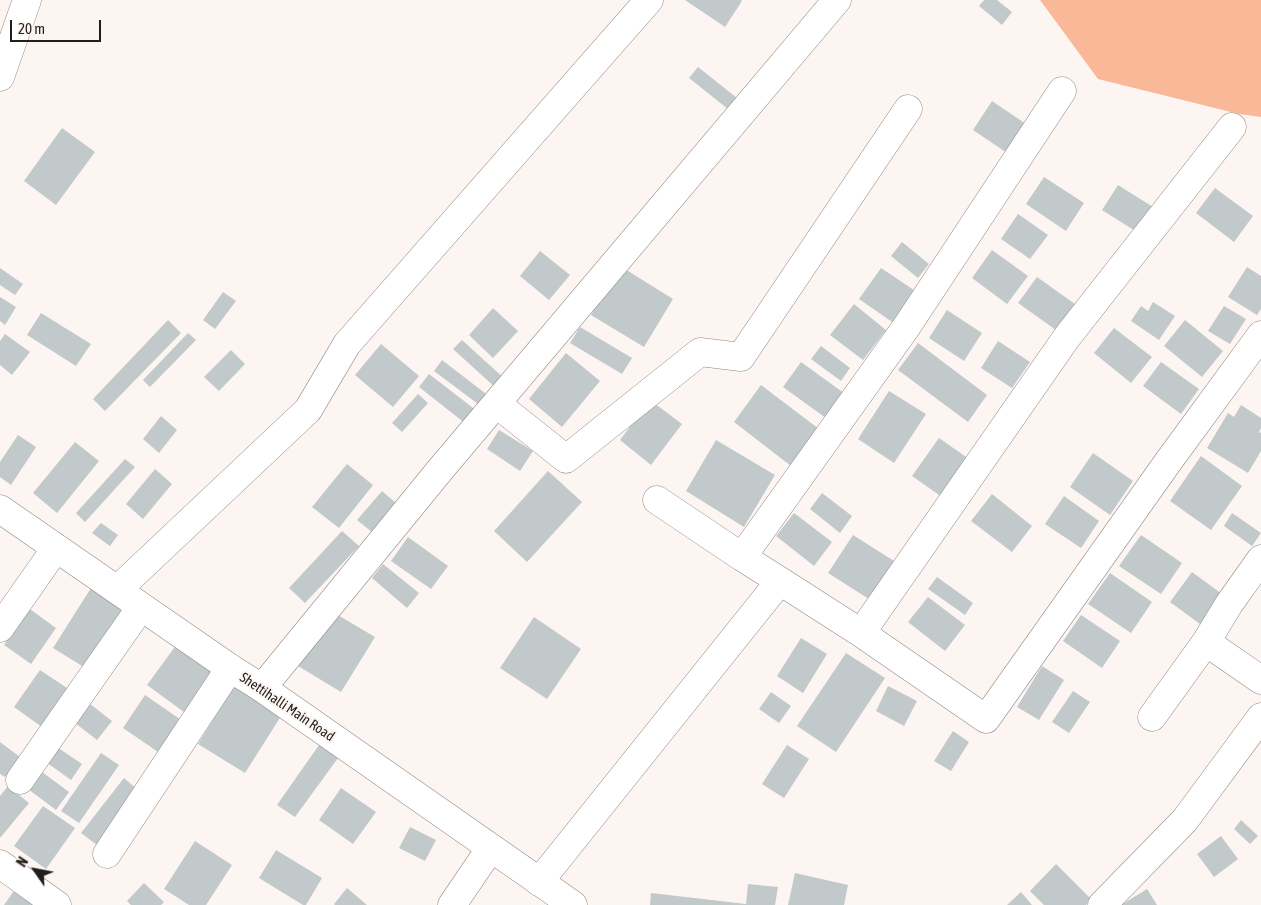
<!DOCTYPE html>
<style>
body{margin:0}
#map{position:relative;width:1261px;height:905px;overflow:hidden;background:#fcf5f2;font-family:"Asap Condensed",sans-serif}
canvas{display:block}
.north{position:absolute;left:10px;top:845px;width:50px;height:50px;-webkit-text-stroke:4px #fcf5f2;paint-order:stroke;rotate:303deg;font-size:14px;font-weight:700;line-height:20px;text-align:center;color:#211f1d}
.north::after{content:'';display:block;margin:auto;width:18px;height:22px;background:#211f1d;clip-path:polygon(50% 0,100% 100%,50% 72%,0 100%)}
.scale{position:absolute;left:10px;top:20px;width:91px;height:22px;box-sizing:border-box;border:2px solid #211f1d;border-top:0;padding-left:6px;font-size:15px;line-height:18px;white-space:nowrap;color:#211f1d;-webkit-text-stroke:4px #fcf5f2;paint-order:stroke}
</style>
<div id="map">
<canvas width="1261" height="905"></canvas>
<div class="north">N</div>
<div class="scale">20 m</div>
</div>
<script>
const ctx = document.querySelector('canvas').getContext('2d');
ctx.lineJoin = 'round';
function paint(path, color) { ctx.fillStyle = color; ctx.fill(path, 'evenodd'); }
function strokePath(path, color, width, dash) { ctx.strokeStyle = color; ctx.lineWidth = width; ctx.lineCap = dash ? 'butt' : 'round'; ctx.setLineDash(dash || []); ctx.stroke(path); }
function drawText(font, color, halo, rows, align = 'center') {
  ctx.font = font + ' "Asap Condensed",sans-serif'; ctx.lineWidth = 4.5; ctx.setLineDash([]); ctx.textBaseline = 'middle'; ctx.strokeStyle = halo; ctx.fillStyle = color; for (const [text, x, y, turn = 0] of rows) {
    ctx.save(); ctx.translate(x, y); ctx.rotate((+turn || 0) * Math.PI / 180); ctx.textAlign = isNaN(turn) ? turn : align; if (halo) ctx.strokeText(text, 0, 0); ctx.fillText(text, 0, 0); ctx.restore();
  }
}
const green = new Path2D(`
 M1040 0H1261V117L1239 114 1098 79Z`);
const building = new Path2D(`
 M685 0H741L742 1 725 27Z
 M984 0H997L1012 12 1002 25 979 6Z
 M698 67 737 98 728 109 689 78Z
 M992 101 1029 126 1010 155 973 130Z
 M62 128 95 152 56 205 24 181Z
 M1044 177 1084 203 1066 231 1026 204Z
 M1118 185 1153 207 1137 232 1102 210Z
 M1215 188 1253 216 1234 242 1196 213Z
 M1018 214 1048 235 1030 259 1001 239Z
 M902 242 929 264 918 278 891 256Z
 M992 250 1028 276 1007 304 972 278Z
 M540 251 570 275 549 300 520 276Z
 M620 266 673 299 644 347 591 315Z
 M1247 267 1261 276V309L1257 315 1228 297Z
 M0 268 23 284 15 295 0 285Z
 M881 268 917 292 895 324 859 299Z
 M1037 277 1075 304 1056 330 1018 303Z
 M223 292 236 301 215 329 203 320Z
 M0 297 16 307 5 325 0 321Z
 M1153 302 1175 316 1159 340 1131 321 1141 306 1148 311Z
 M854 304 886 330 863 360 830 335Z
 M1224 306 1246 319 1230 344 1208 331Z
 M493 308 518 331 493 358 469 335Z
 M947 310 982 333 964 361 929 338Z
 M41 313 91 344 76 366 27 335Z
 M168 320 181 333 105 411 93 399Z
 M1185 320 1223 351 1202 377 1164 346Z
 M580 327 632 358 622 374 570 343Z
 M1114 328 1152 357 1131 383 1094 353Z
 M188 333 196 340 150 387 143 380Z
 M5 334 30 352 12 375 0 365V341Z
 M462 340 506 380 498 390 453 349Z
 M998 341 1030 362 1012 388 981 368Z
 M918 343 987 395 968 422 898 370Z
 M381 344 419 376 393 407 355 375Z
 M821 346 850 368 841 381 811 359Z
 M231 350 245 364 219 391 204 377Z
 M566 353 600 381 562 427 529 399Z
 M442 360 490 397 482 407 434 371Z
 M801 362 848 396 830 421 783 387Z
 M1161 362 1199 389 1181 414 1143 386Z
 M429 374 477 411 466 424 419 387Z
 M761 385 819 429 791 466 734 422Z
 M889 391 926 414 894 463 858 439Z
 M418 394 428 403 402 432 392 423Z
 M650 400 682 424 651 465 620 440Z
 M1241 405 1261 418V428L1259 432 1261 433V451L1248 473 1207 448 1228 413 1234 417Z
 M161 416 177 430 159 453 143 439Z
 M499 430 533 451 520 471 487 449Z
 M18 435 36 447 11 485 0 477V462Z
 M939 438 969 459 942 497 912 476Z
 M716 440 775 475 744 527 686 491Z
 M75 442 99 461 57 513 33 493Z
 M1093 453 1133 481 1110 515 1070 487Z
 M1201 456 1242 486 1211 530 1170 501Z
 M125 459 135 467 85 522 76 513Z
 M347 464 373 485 339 528 312 507Z
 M155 469 172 484 143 519 126 504Z
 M548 471 582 502 527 562 494 531Z
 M382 491 396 503 372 532 357 520Z
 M822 493 852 516 840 533 810 509Z
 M992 494 1032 526 1012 552 971 521Z
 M1064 496 1099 521 1081 548 1045 524Z
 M794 513 832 542 814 566 776 536Z
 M1232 513 1261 533 1252 546 1224 526Z
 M101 523 118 535 110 546 92 533Z
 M342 531 359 546 305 603 289 588Z
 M853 535 894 561 869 599 828 573Z
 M1141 535 1182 563 1161 594 1119 566Z
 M408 537 448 566 431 589 391 561Z
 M383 564 419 593 407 608 372 578Z
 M1192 572 1222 594 1200 624 1170 602Z
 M1110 573 1152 602 1131 633 1088 604Z
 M937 577 973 603 965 615 928 589Z
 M91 588 124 609 87 669 53 648Z
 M928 597 965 625 945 651 908 622Z
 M27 607 56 628 31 664 4 645 15 629Z
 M331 611 375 637 341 692 298 666Z
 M1081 615 1120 641 1102 668 1063 641Z
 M534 617 581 649 547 699 500 668Z
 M801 638 827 654 803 693 777 676Z
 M177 644 218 674 188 715 147 685Z
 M846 653 885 678 836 752 797 726Z
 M1042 666 1064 680 1039 720 1017 707Z
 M40 670 73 692 46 730 14 707Z
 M236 683 283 713 245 773 198 744Z
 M888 686 917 701 904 726 876 711Z
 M1073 691 1090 702 1069 733 1052 722Z
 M771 692 791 706 779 723 759 709Z
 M145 695 184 722 161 754 123 728Z
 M85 700 112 721 97 740 70 719Z
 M953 731 969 742 951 771 934 761Z
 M0 742 20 757 5 777 0 774Z
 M54 745 82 764 71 780 43 760Z
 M319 745 338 758 295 817 277 805Z
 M787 745 809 759 784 798 762 784Z
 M101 753 119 765 79 823 61 811Z
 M34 766 69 792 56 810 20 783Z
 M124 778 139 791 97 845 81 833Z
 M8 786 29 803 0 838V796Z
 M341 788 376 812 353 844 319 820Z
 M43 806 75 828 46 869 14 846Z
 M1241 820 1258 836 1250 844 1234 829Z
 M410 827 436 840 425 861 399 848Z
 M1221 836 1238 859 1214 877 1197 854Z
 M195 841 232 865 206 905H189L164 889Z
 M276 850 322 878 306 905H303L259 878Z
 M1056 864 1091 899 1086 905H1044L1030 891Z
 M795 873 848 885 844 905H788Z
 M144 883 164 902 161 905H131L127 901Z
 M748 884 778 887 775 905H650L651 893 746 904Z
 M18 885 47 905H4Z
 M347 888 367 905H335L334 904Z
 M1147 889 1157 905H1121Z
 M1021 892 1032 905H1007Z`);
const street = new Path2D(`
 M0 77 27 0
 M497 404 566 459 700 352 741 357 908 109
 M657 500 742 557
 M780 581 861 633 986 719 1168 462 1261 335
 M117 590 308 410 347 344 649 0
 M0 628 56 548
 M861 633 1067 337 1232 127
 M1206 642 1261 680
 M262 688 440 470 837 0
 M1152 717 1206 642 1229 604 1261 559
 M20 780 141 607
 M107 854 230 668
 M0 864 57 905
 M539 882 780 581 742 557 907 326 1062 91
 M452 905 490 849
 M1102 905 1185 820 1261 717`);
const secondary = new Path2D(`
 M0 509 230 668 262 688 573 905`);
const streetNames = [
 ["Shettihalli Main Road",287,707,34]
];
paint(green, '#f9b998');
paint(building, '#c2c9cb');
strokePath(street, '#8f8985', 29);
strokePath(secondary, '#8f8985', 29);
strokePath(street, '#fff', 28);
strokePath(secondary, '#fff', 28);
drawText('14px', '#211f1d', '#fcf5f2', streetNames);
</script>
